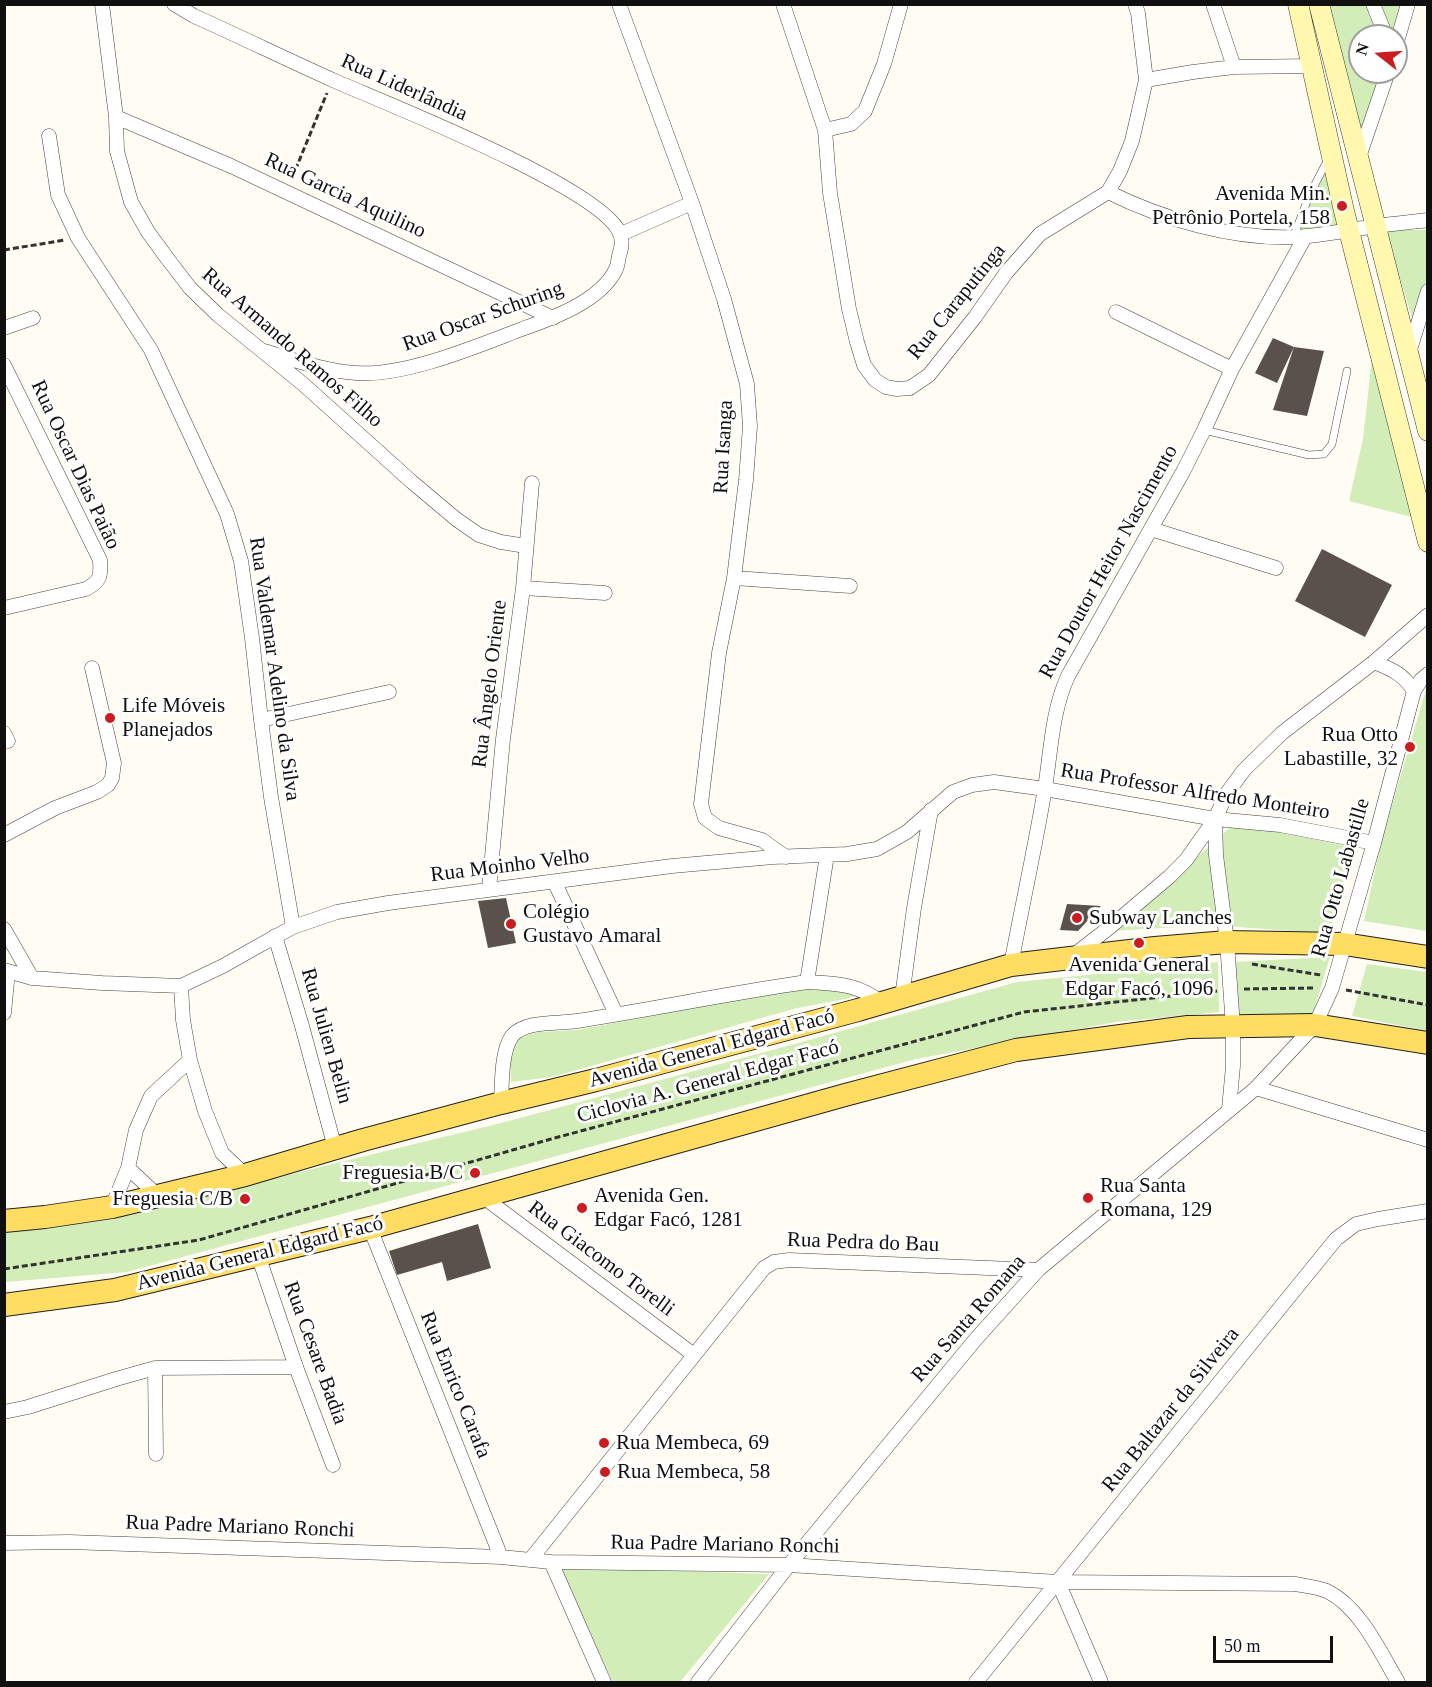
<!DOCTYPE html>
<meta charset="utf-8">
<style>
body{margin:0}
#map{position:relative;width:1432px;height:1687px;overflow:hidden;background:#fffdf3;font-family:Georgia,serif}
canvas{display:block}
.frame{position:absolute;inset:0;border:6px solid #101010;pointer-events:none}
.north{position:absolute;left:1348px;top:24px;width:60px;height:60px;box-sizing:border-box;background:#fff;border:2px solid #9f9f9f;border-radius:50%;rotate:287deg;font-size:16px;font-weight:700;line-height:24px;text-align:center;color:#101010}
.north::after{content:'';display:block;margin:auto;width:21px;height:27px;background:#cb1d21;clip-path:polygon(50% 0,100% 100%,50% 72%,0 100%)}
.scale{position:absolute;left:1213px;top:1636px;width:120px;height:27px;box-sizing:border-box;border:3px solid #101010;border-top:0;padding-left:8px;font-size:18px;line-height:21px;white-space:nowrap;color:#101010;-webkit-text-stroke:4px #fff;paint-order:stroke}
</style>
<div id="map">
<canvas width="1432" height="1687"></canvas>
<div class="frame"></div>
<div class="north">N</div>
<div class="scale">50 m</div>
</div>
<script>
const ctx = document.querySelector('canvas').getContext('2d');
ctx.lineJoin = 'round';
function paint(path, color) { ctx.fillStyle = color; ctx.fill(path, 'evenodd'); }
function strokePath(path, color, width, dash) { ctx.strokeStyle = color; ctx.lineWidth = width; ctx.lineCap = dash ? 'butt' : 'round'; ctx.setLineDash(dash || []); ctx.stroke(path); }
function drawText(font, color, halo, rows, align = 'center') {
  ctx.font = font + ' Georgia,serif'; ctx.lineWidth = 6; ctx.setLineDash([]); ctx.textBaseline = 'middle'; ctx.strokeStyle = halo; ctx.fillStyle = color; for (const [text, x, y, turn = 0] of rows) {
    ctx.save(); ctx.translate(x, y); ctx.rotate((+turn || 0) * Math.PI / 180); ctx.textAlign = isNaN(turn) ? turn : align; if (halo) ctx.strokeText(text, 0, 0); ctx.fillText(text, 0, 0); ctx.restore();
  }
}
const green = new Path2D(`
 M1324 5H1408L1396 36H1360V72H1388L1359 159Z
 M1334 169 1345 223 1298 232 1320 178Z
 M1385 230H1427V281L1414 324Z
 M1373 349 1419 519 1349 501 1363 439Z
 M1427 686V931L1364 921 1381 843Z
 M1235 823 1352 847 1330 934 1213 925 1112 931 1140 908Z
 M1330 957 1312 1017 1234 1016 1233 962Z
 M1218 962 1219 1012 1116 1022 916 1059 127 1272 5 1282 4 1232 111 1218 505 1122 802 1042 1017 982Z
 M1367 964 1427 972V1031L1352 1016Z
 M804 987 848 990 860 994 846 999 797 1008 552 1077 511 1082 510 1055 514 1038 539 1032 577 1030Z
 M559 1567 769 1574 680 1682H613Z`);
const building = new Path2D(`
 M1273 338 1294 347 1324 351 1307 416 1273 410 1294 347 1277 383 1255 373Z
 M1322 549 1392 585 1365 637 1295 601Z
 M506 898 516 943 488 948 478 901Z
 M1067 904 1101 906 1078 931 1060 930Z
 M478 1224 491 1268 447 1281 442 1262 397 1275 389 1251Z`);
const path = new Path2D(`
 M292 178 327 93
 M4 250 65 240
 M1252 964 1321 975
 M1244 989 1315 988
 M1346 990 1428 1005
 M4 1269 199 1240 551 1139 1024 1012 1217 991`);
const service = new Path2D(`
 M1293 238 1309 196 1327 161
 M1204 430 1309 455 1324 454 1332 444 1347 371`);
const minor = new Path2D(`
 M102 4 116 117 117 151 131 202 148 232 167 258 190 288 218 315 303 384 412 482 456 519 479 535 501 542 526 546
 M174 4 194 16C241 37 288 60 335 81 385 103 604 189 620 234 623 240 621 250 619 256 618 260 618 265 616 269 601 301 553 318 522 329 477 346 404 377 356 373 325 371 294 360 264 351
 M619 4 692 203 724 299 747 384 750 426 746 480 734 578 719 653 701 804 705 818 719 828 762 840 786 857
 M783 4 825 130 830 193 849 309 857 342 864 365 875 380 886 387 897 389 910 388 929 375 975 317 1006 273 1040 234 1108 192 1120 171 1132 141 1146 80 1138 13 1135 4
 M1213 4 1234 67
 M1373 4 1386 36
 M1396 45 1408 4
 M1146 80 1193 72 1234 67 1311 66
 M116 117 231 166 553 318
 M825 130 851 124 865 111 884 64 901 4
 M49 136 58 195 78 238 151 350 227 514 241 561 252 638 261 720 271 797 293 927
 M1359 157 1388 72
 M1108 192C1162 219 1234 240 1295 237 1318 236 1341 231 1363 228 1385 224 1406 223 1428 220
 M621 234 692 203
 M1116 312 1232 369
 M4 328 33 318
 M1409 353 1428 291
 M4 365 100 560C101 576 101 581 86 589L4 608
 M1151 529 1276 568
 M734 578 850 586
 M523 588 605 593
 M1374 662C1393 670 1403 674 1414 691
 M261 720 389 692
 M4 733 8 741
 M1215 819 1216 855 1227 942 1233 1027V1066L1229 1109
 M4 835 55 808 97 792 108 785 112 778 114 763 92 668
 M555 883 616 1014
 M489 889 503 739 523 588 532 483
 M4 929 32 978
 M275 936 302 1026 335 1148
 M1074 955 1110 927 1169 877 1186 860 1215 819 1227 793 1244 770 1282 733 1374 662 1428 615
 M1011 965C1022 906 1035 848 1045 788 1051 750 1052 711 1068 676L1184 470 1204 430 1232 369 1305 237
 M4 970 32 978 102 983 181 986 223 966 253 949 293 927 337 912 388 903 672 866 773 857 847 854 877 849 907 832 953 792 972 785 994 782 1045 789 1215 819 1280 825 1374 843
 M807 982C836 984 858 983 882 1003
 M181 986 183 1020 190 1060 205 1111 222 1153 245 1175
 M902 997 914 908 931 810
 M4 1013 8 971
 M1256 1088 1428 1140
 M501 1103C502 1085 501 1051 512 1036 525 1020 559 1024 577 1021 654 1009 730 993 807 982L827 855
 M128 1168 158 1196
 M482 1196 694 1355
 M112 1207 128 1168 136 1130 151 1096 190 1060
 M370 1228 501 1557
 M258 1255 296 1367 333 1465
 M155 1368 156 1454
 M4 1412 28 1407 116 1379 155 1368 296 1367
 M4 1543 69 1542 501 1557 551 1562 789 1565 1058 1582 1295 1584C1306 1586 1317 1587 1327 1591 1360 1607 1380 1652 1398 1682
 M530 1560 764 1268 774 1262 789 1260 1038 1270
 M551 1562 604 1682
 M1058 1582 1101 1682
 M698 1682 789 1565 975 1340 1038 1270 1256 1088 1315 1025 1332 988 1374 843 1414 691 1421 680 1428 674
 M976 1682 1336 1239 1356 1224 1378 1219 1428 1211`);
const secondary = new Path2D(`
 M1298 4 1344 211 1428 542
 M1319 4 1428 431`);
const primary = new Path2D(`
 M4 1221 45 1217 112 1207 245 1175 363 1140 501 1103 596 1080 858 1010 1011 965 1155 948 1227 942 1344 944 1428 957
 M4 1305 115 1290 370 1228 845 1095 1016 1050 1188 1027 1315 1025 1428 1043`);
const markers = [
 [1342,206,6,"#cb1d21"],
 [110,718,6,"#cb1d21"],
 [1410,747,6,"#cb1d21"],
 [1077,918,6,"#cb1d21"],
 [511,924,6,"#cb1d21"],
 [1139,943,6,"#cb1d21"],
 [475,1173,6,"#cb1d21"],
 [1088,1198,6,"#cb1d21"],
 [245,1199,6,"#cb1d21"],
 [582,1208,6,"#cb1d21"],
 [604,1443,6,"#cb1d21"],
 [605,1472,6,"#cb1d21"]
];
const streetNames = [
 ["Rua Liderlândia",404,88,24],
 ["Rua Garcia Aquilino",345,196,25],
 ["Rua Caraputinga",957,302,-51],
 ["Rua Oscar Schuring",483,317,-20],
 ["Rua Armando Ramos Filho",292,348,41],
 ["Rua Isanga",724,447,-87],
 ["Rua Oscar Dias Paião",75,465,65],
 ["Rua Doutor Heitor Nascimento",1109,562,-61],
 ["Rua Valdemar Adelino da Silva",274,669,82],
 ["Rua Ângelo Oriente",490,684,-83],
 ["Rua Professor Alfredo Monteiro",1195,792,9],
 ["Rua Moinho Velho",510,866,-7],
 ["Rua Otto Labastille",1341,878,-74],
 ["Rua Julien Belin",326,1036,74],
 ["Avenida General Edgard Facó",712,1049,-15],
 ["Ciclovia A. General Edgar Facó",708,1082,-15],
 ["Rua Pedra do Bau",863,1243,2],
 ["Avenida General Edgard Facó",260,1254,-14],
 ["Rua Giacomo Torelli",601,1259,37],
 ["Rua Santa Romana",969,1319,-49],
 ["Rua Cesare Badia",315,1353,70],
 ["Rua Enrico Carafa",455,1385,68],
 ["Rua Baltazar da Silveira",1171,1410,-51],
 ["Rua Padre Mariano Ronchi",240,1527,2],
 ["Rua Padre Mariano Ronchi",725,1545,1]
];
const poiNames = [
 ["Avenida Min.",1330,194,"right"],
 ["Petrônio Portela, 158",1330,218,"right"],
 ["Life Móveis",122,706],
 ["Planejados",122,730],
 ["Rua Otto",1398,735,"right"],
 ["Labastille, 32",1398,759,"right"],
 ["Colégio",523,912],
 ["Gustavo Amaral",523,936],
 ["Subway Lanches",1089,918],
 ["Avenida General",1139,965,"center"],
 ["Edgar Facó, 1096",1139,989,"center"],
 ["Freguesia B/C",463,1173,"right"],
 ["Rua Santa",1100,1186],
 ["Romana, 129",1100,1210],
 ["Avenida Gen.",594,1196],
 ["Edgar Facó, 1281",594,1220],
 ["Freguesia C/B",233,1199,"right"],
 ["Rua Membeca, 69",616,1443],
 ["Rua Membeca, 58",617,1472]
];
paint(green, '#d3edb9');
paint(building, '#5a514b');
strokePath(service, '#434343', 8);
strokePath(minor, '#434343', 15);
strokePath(secondary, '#323232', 21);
strokePath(primary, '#212121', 24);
strokePath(path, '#323232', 3, [6, 3]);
strokePath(service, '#fff', 7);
strokePath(minor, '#fff', 14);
strokePath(secondary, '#fff8ae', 20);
strokePath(primary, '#ffdd63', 22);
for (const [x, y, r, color] of markers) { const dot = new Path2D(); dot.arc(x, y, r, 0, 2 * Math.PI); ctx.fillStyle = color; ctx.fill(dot); strokePath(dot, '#fff', 2); }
drawText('21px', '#101010', '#fff', streetNames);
drawText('21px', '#101010', '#fff', poiNames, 'left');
</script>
